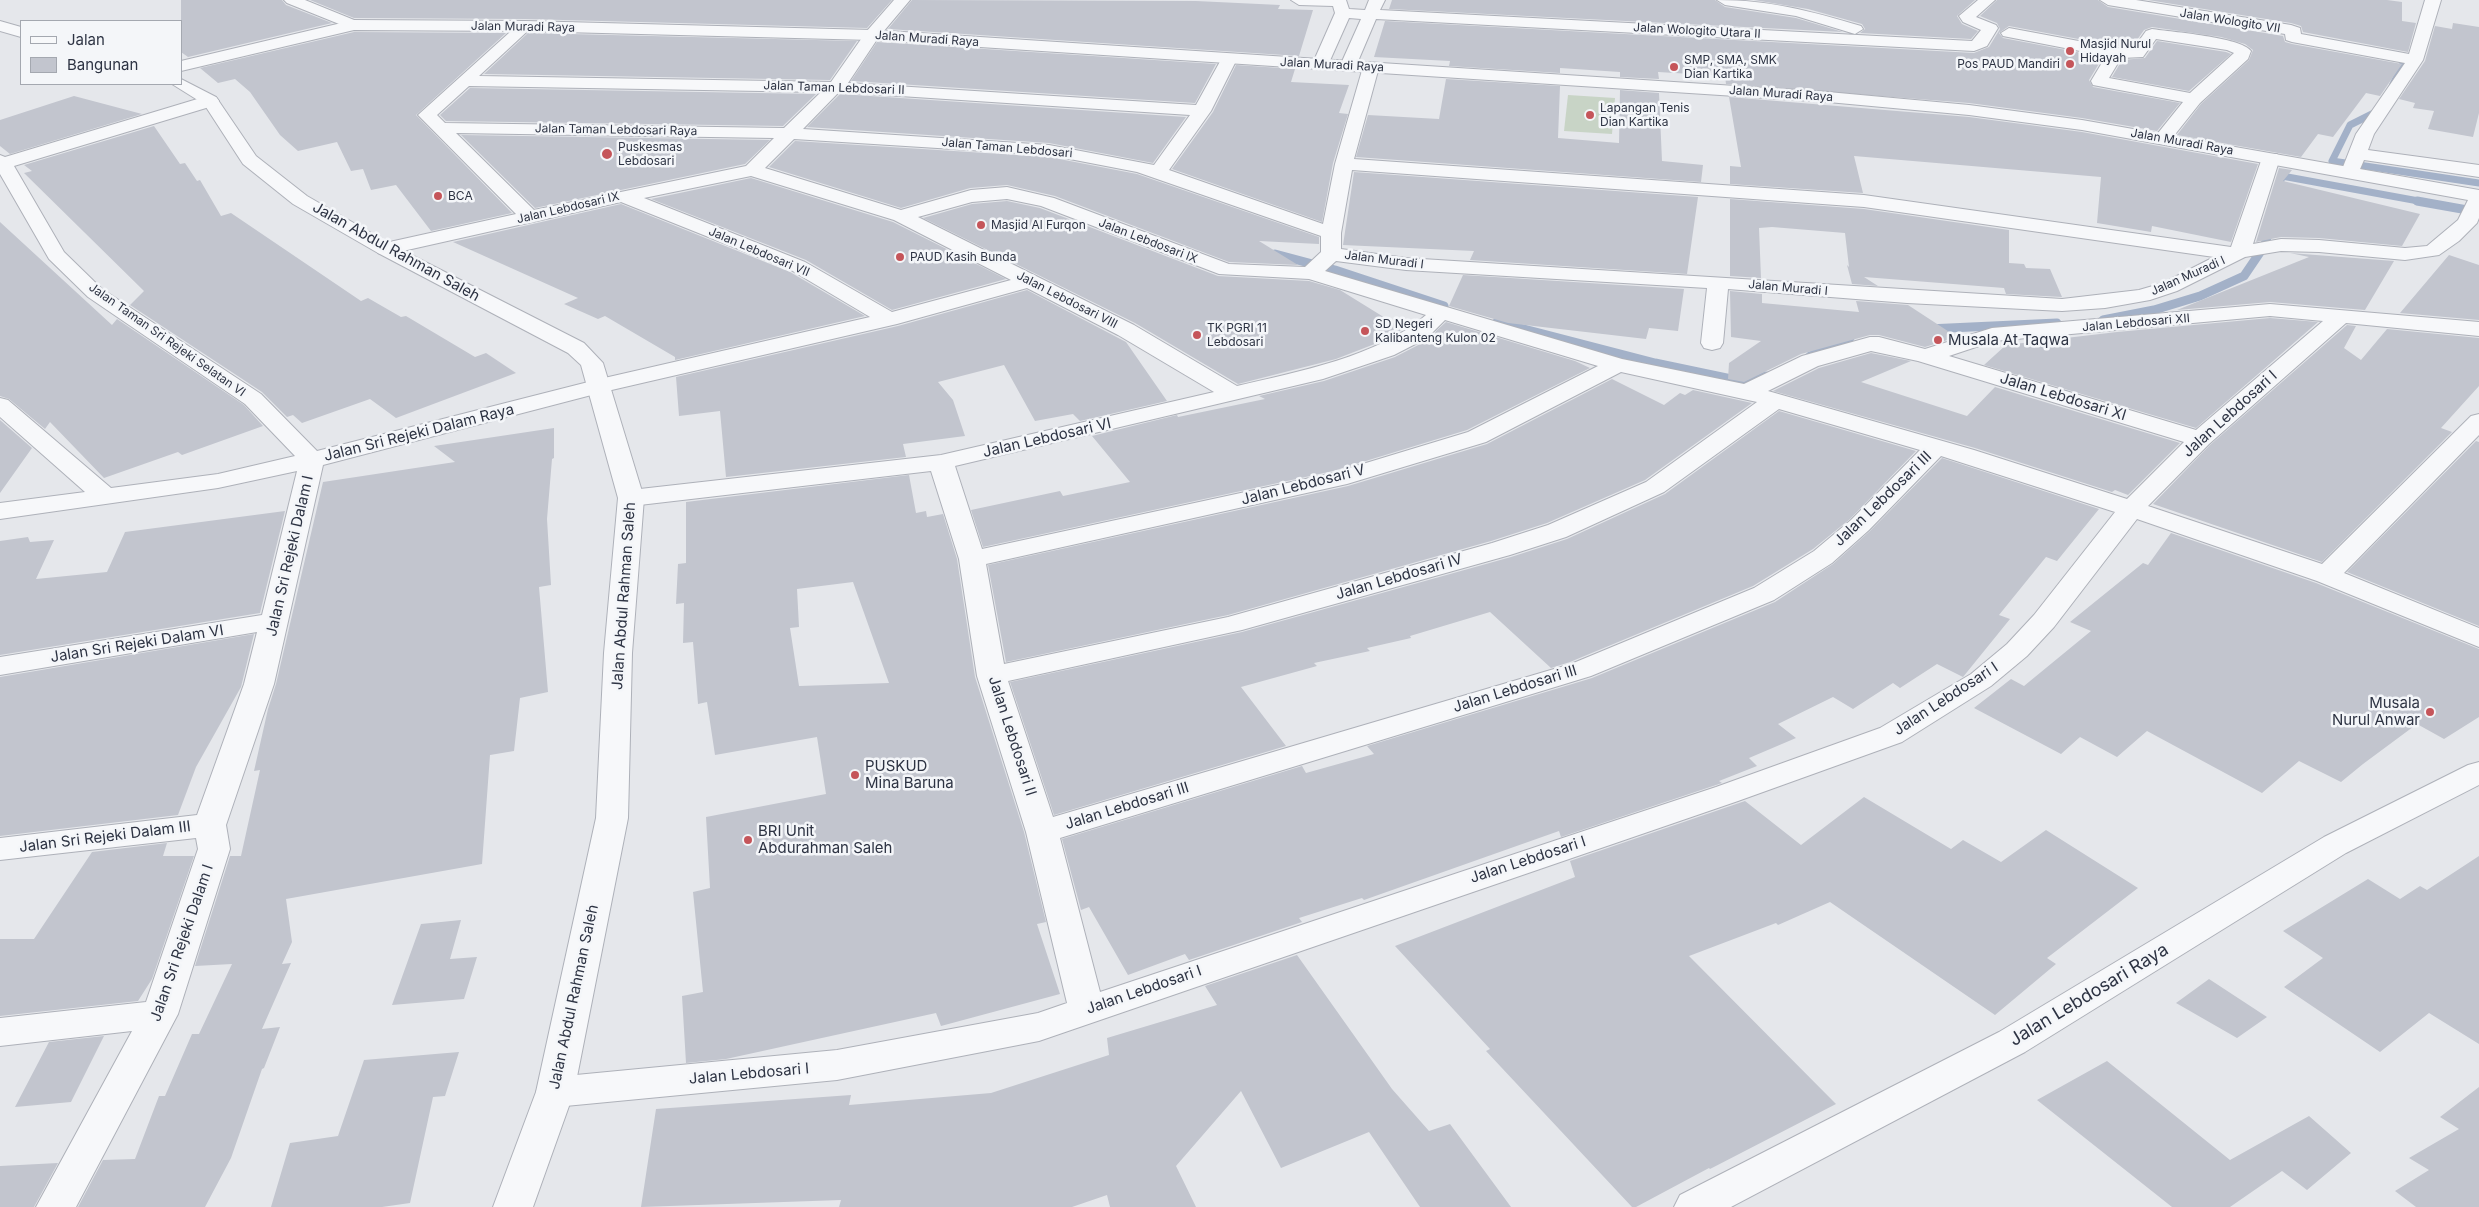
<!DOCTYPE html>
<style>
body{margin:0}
#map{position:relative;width:2479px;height:1207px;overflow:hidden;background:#e5e7eb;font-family:Inter,sans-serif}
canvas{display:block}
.legend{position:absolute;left:20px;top:20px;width:162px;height:65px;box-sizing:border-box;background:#f4f6f9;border:1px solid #a4a8b0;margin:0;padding:6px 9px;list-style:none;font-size:15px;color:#2d3343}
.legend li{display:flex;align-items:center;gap:10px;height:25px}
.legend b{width:25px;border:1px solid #a4a8b0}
</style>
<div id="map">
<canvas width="2479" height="1207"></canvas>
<ul class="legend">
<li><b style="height:6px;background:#f7f8fa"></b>Jalan</li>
<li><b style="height:14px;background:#c2c5ce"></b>Bangunan</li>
</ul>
</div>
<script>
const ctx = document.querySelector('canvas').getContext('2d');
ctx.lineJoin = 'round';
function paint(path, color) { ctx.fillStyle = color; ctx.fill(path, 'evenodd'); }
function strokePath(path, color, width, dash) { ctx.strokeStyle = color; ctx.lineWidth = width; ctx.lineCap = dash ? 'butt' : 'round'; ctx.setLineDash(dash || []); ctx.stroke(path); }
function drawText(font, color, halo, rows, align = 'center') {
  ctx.font = font + ' Inter,sans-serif'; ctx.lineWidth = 5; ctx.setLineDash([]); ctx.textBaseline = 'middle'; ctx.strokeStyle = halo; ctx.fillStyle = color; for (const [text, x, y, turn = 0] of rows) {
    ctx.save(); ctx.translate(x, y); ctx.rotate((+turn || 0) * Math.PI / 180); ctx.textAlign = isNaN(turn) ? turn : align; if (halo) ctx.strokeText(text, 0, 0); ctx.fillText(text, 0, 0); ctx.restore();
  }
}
const green = new Path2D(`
 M1568 95 1615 98 1612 134 1564 131Z`);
const streamFar1 = new Path2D(`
 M2393 84 2405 60
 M2380 110 2350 125 2332 161 2479 183
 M2280 185 2282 176 2424 202`);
const stream = new Path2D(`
 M2417 201 2479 212
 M1275 254 1335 270 1444 306
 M2103 320 2154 310 2200 296 2244 276 2265 245 2270 225
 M1497 322 1655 363 1736 380 1759 379 1766 376
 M1928 329 2057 323
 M1810 356 1850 338`);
const building = new Path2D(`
 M181 0H282L286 5 332 23 188 57 181 52Z
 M310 0H892L867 28 525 19 354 18Z
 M912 0 1196 1 1280 5 1278 9 1313 10 1299 56 888 29Z
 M1392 0H1715L1725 7 1796 18 1843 32 1389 9Z
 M1754 0H1975L1957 16 1962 24 1978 31 1971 39 1860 33 1865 29 1862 24 1808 9Z
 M1997 0H2098L2108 7 2283 36 2285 42 2292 44 2402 64 2380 96 2366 93 2333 137 2318 134 2301 157 2177 135 2201 104 2249 60 2253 50 2245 44 2221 37 2152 27 2144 30 2132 47 2116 46 2009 26 1999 33 2003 38 2103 57 2089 80 2093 87 2180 103 2157 131 2082 118 1969 103 1726 84 1725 76 1658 72 1659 79 1620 77V72L1560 68V73L1449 66 1450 61 1374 57 1385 21 1974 53 1989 47 2000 29 1997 23 1980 16Z
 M2148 0H2387L2402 2V21L2416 23 2408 52 2303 32 2301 26 2291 23Z
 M2453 23 2479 27V113L2473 137 2428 129 2434 111 2413 108 2415 103 2399 99 2425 61 2435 26 2452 29Z
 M354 32 506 33 416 115 512 213 431 231 396 185 371 190 363 169 351 171 337 142 298 151 280 135 250 92 235 79 218 83 200 68Z
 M528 33 857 41 830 80 484 74Z
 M2157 41 2226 52 2231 54 2189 91 2112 77 2122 60 2145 58Z
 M877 42 1216 64 1195 103 851 81Z
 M1236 65 1295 69 1291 82 1349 85 1339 113 1348 114 1333 163 1322 222 1172 169 1213 112Z
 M1446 79 1560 86 1558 138 1619 143 1620 90 1659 93 1662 161 1703 165 1701 182 1356 157 1368 115 1439 119Z
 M470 88 816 94 783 126 446 121 440 115Z
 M840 94 1186 117 1153 163 1049 143 807 127Z
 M74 96 142 114 10 154 0 146V120Z
 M1729 97 1969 117 2082 132 2258 164 2231 242 2152 226 2151 232 2097 223 2101 177 1854 156 1863 193 1730 184V166L1741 167Z
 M154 126 180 164 185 163 197 181 200 180 221 216 231 213 361 301 368 298 401 317 406 316 475 357 486 353 516 373 396 418 370 399 302 423 293 415 287 417 262 392 130 305 144 291 24 173 32 171 24 165Z
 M461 135 770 140 745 164 535 208Z
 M795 141 1049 157 1137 174 1319 237V244L1259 241 1298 265 1229 262 1055 196 1007 185 970 188 901 208 769 167Z
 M2279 168 2292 170 2283 181 2420 214 2402 246 2319 238 2281 237 2256 242Z
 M1354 172 1698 197 1687 274 1470 260 1474 251 1343 245Z
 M751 178 893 222 1006 279 892 310 806 260 651 199Z
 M1730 199 1864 209 2009 230V263L2024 264 2026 268 2050 269 2062 297 2006 294 2004 288 1864 277 1878 286 1852 284 1847 265 1849 267 1845 233 1772 227 1759 228 1761 278 1730 276Z
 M1007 201 1040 208 1218 276 1309 281 1340 290 1403 329 1385 340 1336 359 1238 384 1135 323 923 218 972 204Z
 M621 204 790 272 865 316 675 360V357L605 316 598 319 564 304 578 298 453 242Z
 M0 222 112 325 117 319 244 405 263 426 182 455 178 452 104 478 50 422 45 429 9 399 0 396Z
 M2290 253 2394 261 2365 310 2270 302 2177 310 2309 257Z
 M2449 255 2479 265V320L2400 313Z
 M1463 275 1684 289 1678 331 1649 328 1646 339 1508 323 1449 306Z
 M1027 290 1126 342 1167 401 1080 421 1073 414 1035 421 1004 365 938 382 953 400 965 436 903 444 906 457 726 477 720 411 679 416 676 377 898 326Z
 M1730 291 1762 294V303L1859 312 1856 301 1908 305 1957 337 1925 347 1879 335H1870L1801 354 1744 382 1728 379 1729 363 1761 341 1731 337Z
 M2270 318 2318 322 2196 428 1984 365 2006 345 2117 332Z
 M1446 322 1575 361 1590 368 1467 430 1333 471 983 547 971 510 1060 491 1063 496 1130 482 1092 436 1177 415 1178 417 1265 399 1259 396 1324 381 1395 357 1424 342 1430 345 1436 331Z
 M2347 325 2356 326 2344 348 2361 360 2387 329 2479 338V386L2441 428 2452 432 2322 562 2153 504 2210 445Z
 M1871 353 1911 361 1861 382 1967 416 1995 387 2180 443 2128 495 2115 490 2112 492 1975 448 1773 391 1819 368Z
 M1612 379 1664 405 1680 393 1685 395 1693 390 1752 403 1645 480 1547 523 1491 541 1228 615 1006 662 988 565 1348 486 1487 444Z
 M1779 411 1916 451 1850 519 1813 549 1753 586 1570 662 1551 668 1490 612 1410 636 1411 638 1367 648 1370 651 1314 663 1317 666 1241 687 1286 746 1054 815 1010 682 1242 632 1511 557 1567 539 1665 494Z
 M0 420 32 448 0 493Z
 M554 428V458L552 459 547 519 551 585 539 587 548 692 520 698 514 751 490 755 482 864 286 899 292 942 282 964 291 963 262 1029 280 1027 264 1068 262 1069 231 1158 205 1207H78L103 1160 135 1159 159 1096H165L192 1034H199L232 964 195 966 230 856H241L260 770 254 771 268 709 276 684 323 482 455 462 434 446Z
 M2476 441 2479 442V626L2347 572Z
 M1942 458 2099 509 2057 561 2046 557 1999 615 2010 619 1963 677 1937 664 1900 688 1893 683 1853 709 1833 697 1778 724 1796 738 1749 758 1757 766 1719 781 1722 783 1561 837 1559 831 1364 900 1362 898 1299 918 1302 922 1189 960 1185 954 1128 975 1089 907 1081 910 1062 839 1302 766 1306 773 1374 754 1367 746 1592 678 1775 602 1833 564 1870 531Z
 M909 475 916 513 926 511 927 517 943 514 957 559 975 677 1024 832 1046 922 1037 924 1060 994 941 1026 936 1013 726 1059 686 1063 682 996 703 992 693 892 710 888 706 817 826 794 817 737 715 755 707 702 698 704 693 642 683 643 684 603 676 604 678 564 686 563V502ZM853 582 889 683 799 686 790 628 799 627 797 589Z
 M285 511 260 613 0 655V541L28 537 30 542 54 540 36 579 107 572 125 532Z
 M2171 533 2316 583 2479 649V717L2444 739 2417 724 2363 764 2341 782 2299 761 2262 793 2147 731 2117 757 2080 737 2061 754 1974 708 2011 679 2024 686 2091 631 2070 622 2143 563 2148 565Z
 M254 634 241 687 196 767 178 815 0 836V677Z
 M1864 797 1951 849 1963 840 2001 862 2046 830 2138 888 2047 958 2056 964 1995 1015 1830 902 1778 925 1776 923 1689 956 1836 1104 1710 1169 1709 1168 1636 1207H1632L1486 1051 1490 1049 1395 946 1575 877 1570 861 1745 801 1801 845Z
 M167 843 163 856H194L152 979 138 1001 0 1016V939H34L92 852Z
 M2479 856V1044L2429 1013 2380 1052 2284 987 2323 958 2283 931 2368 879 2400 899 2420 886 2427 890Z
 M461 920 450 959 477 957 464 999 392 1005 421 924Z
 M1297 955 1392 1089 1429 1131 1450 1124 1511 1207H1420L1369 1132 1281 1168 1241 1091 1176 1166 1196 1207H1110L1107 1195 1072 1207H839L841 1200 641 1207 656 1109 851 1095 849 1105 991 1093 1109 1055 1107 1038 1217 1005 1205 986Z
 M2209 979 2267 1017 2237 1038 2176 1003Z
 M104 1036 71 1102 15 1107 49 1042Z
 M459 1052 445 1096 433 1097 410 1203 382 1207H271L290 1143 338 1136 364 1060Z
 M2107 1061 2230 1160 2309 1116 2351 1153 2307 1190 2282 1171 2230 1207H2172L2037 1100Z
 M2479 1087V1207H2416L2395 1191 2429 1170 2409 1158 2459 1129 2440 1117Z
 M58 1163 34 1207H0V1166Z`);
const minor = new Path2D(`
 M284 0H305L359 22 362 25 354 30 349 28 287 3Z
 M894 0H910L878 38 848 83 1196 105 1223 56H1235L1237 59 1211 111 1169 170 1323 224 1335 164 1363 67 1365 64H1377L1379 67 1354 159 1864 195 2231 247 2262 158 2265 154H2277L2280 158 2253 244 2281 239 2319 240 2405 248 2427 246 2458 220 2472 192 2479 190V218L2477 223 2459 241 2439 255 2405 260 2319 252 2281 251 2245 257 2177 291 2150 300 2105 308 2062 311 1907 303 1728 289 1723 343 1720 348 1712 350 1704 348 1701 343 1707 288 1406 270 1336 261 1325 271 1622 359 1744 384 1802 356 1870 337H1879L1925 349 1992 328 2270 304 2479 322V336L2346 323 2209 444 2148 506 2322 564 2471 416 2479 414V435L2344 573 2479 628V647L2317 581 2137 519 2054 627 2027 656 1991 686 1902 742 1738 801 1039 1041 837 1080 555 1107 542 1103 536 1092 542 1081 555 1077 837 1050 1038 1013 1067 1003 1026 832 977 676 959 559 931 471 631 506 622 503 618 498 622 493 631 490 941 455 1214 392 1118 335 1027 288 897 324 603 392 323 465 274 684 226 825 230 849 178 1014 76 1207H36L132 1031 0 1046V1018L146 1002 198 849 196 838 0 860V838L197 815 244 684 257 632 0 675V657L262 615 297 471 218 488 0 519V503L85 492 0 417V398L8 400 111 488 218 474 295 456 245 404 88 297 49 259 0 174V155L5 157 204 97H216L219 101 216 105 14 166 64 252 102 289 261 394 317 451 600 379 870 317 791 270 621 202 385 255 378 253 375 249 378 245 385 243 516 214 418 115 520 23H530L533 26 479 76 831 82 866 32ZM469 86 821 92 784 128 445 123 437 115ZM839 92 1190 115 1154 165 1049 145 803 129ZM456 133 774 138 746 166 534 210ZM794 139 1049 155 1137 172 1321 236V252L1305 267 1229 264 1054 198 1007 187 971 190 901 210 765 168ZM1352 170 1864 207 2214 257 2163 283 2139 290 2062 299 1406 258 1341 249V233ZM751 176 894 220 1011 280 892 312 805 262 644 198ZM1007 199 1041 206 1219 274 1309 279 1426 315C1380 356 1297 372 1237 386L1134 325 918 217 972 202ZM2270 316 2323 321 2196 430 1949 356 1994 341ZM1445 320 1598 366 1468 432 1333 473 982 549 955 466 1323 379 1394 355 1427 338ZM1871 351 1918 361 2184 442 2127 499 1974 450 1768 391 1818 366ZM1621 372 1757 402 1646 482 1548 525 1492 543 1228 617 1004 664 986 564 1347 484 1486 442ZM1779 409 1920 450 1851 520 1814 551 1754 588 1571 664 1053 817 1008 681 1242 630 1510 555 1566 537 1664 492ZM1941 456 2115 512 2034 615 2007 644 1971 674 1880 728 1716 787 1100 992 1060 838 1591 676 1774 600 1832 563 1869 530Z
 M1291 0H1346L1349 9 1365 10 1369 0H1385L1380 10 1972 41 1981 30 1963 22 1959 16 1978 0H1995L1976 17 1996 25 1998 28 1987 46 1974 51 1376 19 1356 66 1354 69H1342L1340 66 1361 19 1349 18 1328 65 1326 68H1314L1312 65 1335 13 1333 6 1299 5Z
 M1717 0C1771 0 1810 11 1861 26L1863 29 1855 34 1796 16 1725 5Z
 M2100 0H2136L2291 25 2300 28 2301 34 2409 54 2425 0H2441L2423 60 2374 134 2368 150 2479 165V177L2364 160 2357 176H2343L2341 172 2356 134 2405 63 2292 42 2286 40 2285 34 2108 5Z
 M2009 28 2116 48 2133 49 2146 31 2152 29C2171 32 2241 37 2251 51L2248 59 2200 103 2169 142H2157L2154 138 2183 102 2093 85 2091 81 2106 56 2003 36 2001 33ZM2156 39 2227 50 2234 53 2190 93 2109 78 2121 58 2143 57Z
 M2479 762V785L2346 853 2025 1052 1731 1207H1674L1680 1195 1999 1032 2324 837 2468 765Z`);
const tertiary = new Path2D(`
 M354 20 525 21 872 30 1828 92 1969 105 2082 120 2479 190V202L2082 130 1969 115 1828 102 872 40 525 31 354 30 181 71V61Z
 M0 21 21 27V37L0 31Z
 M181 79 216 97 256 156 307 196 392 245 584 343 603 363 644 498 632 653 628 818 574 1092 533 1207H493L536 1092 596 818 604 653 618 498 581 365 568 353 378 253 293 204 243 164 204 104 172 84H181Z`);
const markers = [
 [2070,51,5,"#c5555a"],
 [2070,64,5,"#c5555a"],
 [1674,67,5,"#c5555a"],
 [1590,115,5,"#c5555a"],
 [607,154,6,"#c5555a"],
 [438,196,5,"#c5555a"],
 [981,225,5,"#c5555a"],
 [900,257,5,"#c5555a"],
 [1365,331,5,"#c5555a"],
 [1197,335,5,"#c5555a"],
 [1938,340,5,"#c5555a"],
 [2430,712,5,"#c5555a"],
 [855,775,5,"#c5555a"],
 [748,840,5,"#c5555a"]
];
const farStreetnames = [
 ["Jalan Wologito VII",2230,21,9],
 ["Jalan Muradi Raya",523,27,1],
 ["Jalan Wologito Utara II",1697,31,3],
 ["Jalan Muradi Raya",927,39,4],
 ["Jalan Muradi Raya",1332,65,3],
 ["Jalan Taman Lebdosari II",834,88,2],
 ["Jalan Muradi Raya",1781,94,4],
 ["Jalan Taman Lebdosari Raya",616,130,1],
 ["Jalan Muradi Raya",2182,142,10],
 ["Jalan Taman Lebdosari",1007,148,5],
 ["Jalan Lebdosari IX",568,208,-13],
 ["Jalan Lebdosari IX",1148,241,21],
 ["Jalan Lebdosari VII",759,252,23],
 ["Jalan Muradi I",1384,260,7],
 ["Jalan Muradi I",2188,276,-24],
 ["Jalan Muradi I",1788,288,5],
 ["Jalan Lebdosari VIII",1067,300,27],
 ["Jalan Lebdosari XII",2136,323,-5],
 ["Jalan Taman Sri Rejeki Selatan VI",167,340,35]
];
const farPoinames = [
 ["Masjid Nurul",2080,44],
 ["Hidayah",2080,58],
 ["SMP, SMA, SMK",1684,60],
 ["Dian Kartika",1684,74],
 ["Pos PAUD Mandiri",2060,64,"right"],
 ["Lapangan Tenis",1600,108],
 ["Dian Kartika",1600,122],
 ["Puskesmas",618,147],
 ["Lebdosari",618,161],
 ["BCA",448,196],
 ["Masjid Al Furqon",991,225],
 ["PAUD Kasih Bunda",910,257],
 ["SD Negeri",1375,324],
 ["Kalibanteng Kulon 02",1375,338],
 ["TK PGRI 11",1207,328],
 ["Lebdosari",1207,342]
];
const streetNames = [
 ["Jalan Abdul Rahman Saleh",396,252,29],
 ["Jalan Lebdosari XI",2063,397,17],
 ["Jalan Lebdosari I",2230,414,-42],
 ["Jalan Sri Rejeki Dalam Raya",419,433,-14],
 ["Jalan Lebdosari VI",1047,438,-13],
 ["Jalan Lebdosari V",1303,485,-14],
 ["Jalan Lebdosari III",1883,499,-44],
 ["Jalan Sri Rejeki Dalam I",290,556,-77],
 ["Jalan Lebdosari IV",1399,577,-16],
 ["Jalan Abdul Rahman Saleh",624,596,-86],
 ["Jalan Sri Rejeki Dalam VI",137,644,-9],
 ["Jalan Lebdosari III",1515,689,-17],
 ["Jalan Lebdosari I",1946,699,-33],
 ["Jalan Lebdosari II",1012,736,72],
 ["Jalan Lebdosari III",1127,806,-17],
 ["Jalan Sri Rejeki Dalam III",105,837,-7],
 ["Jalan Lebdosari I",1528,860,-18],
 ["Jalan Sri Rejeki Dalam I",182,943,-71],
 ["Jalan Lebdosari I",1144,990,-19],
 ["Jalan Abdul Rahman Saleh",574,997,-78],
 ["Jalan Lebdosari I",749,1074,-5]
];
const poiNames = [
 ["Musala At Taqwa",1948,340],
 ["Musala",2420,703,"right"],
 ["Nurul Anwar",2420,720,"right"],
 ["PUSKUD",865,766],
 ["Mina Baruna",865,783],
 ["BRI Unit",758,831],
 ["Abdurahman Saleh",758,848]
];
const nearStreetnames = [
 ["Jalan Lebdosari Raya",2089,995,-31]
];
paint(green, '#c8d4c6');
strokePath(streamFar1, '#a3b1c8', 7);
strokePath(stream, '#a3b1c8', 9);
paint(building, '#c2c5ce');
strokePath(minor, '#aeb1b9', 2);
strokePath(tertiary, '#aeb1b9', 2);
paint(minor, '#f7f8fa');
paint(tertiary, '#f7f8fa');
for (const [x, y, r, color] of markers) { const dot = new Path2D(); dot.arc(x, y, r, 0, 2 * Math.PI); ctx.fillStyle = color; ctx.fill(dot); strokePath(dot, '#f4f6f9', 2); }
drawText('12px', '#2d3343', '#f4f6f9', farStreetnames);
drawText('12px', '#2d3343', '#f4f6f9', farPoinames, 'left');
drawText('15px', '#2d3343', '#f4f6f9', streetNames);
drawText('15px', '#2d3343', '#f4f6f9', poiNames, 'left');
drawText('18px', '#2d3343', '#f4f6f9', nearStreetnames);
</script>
